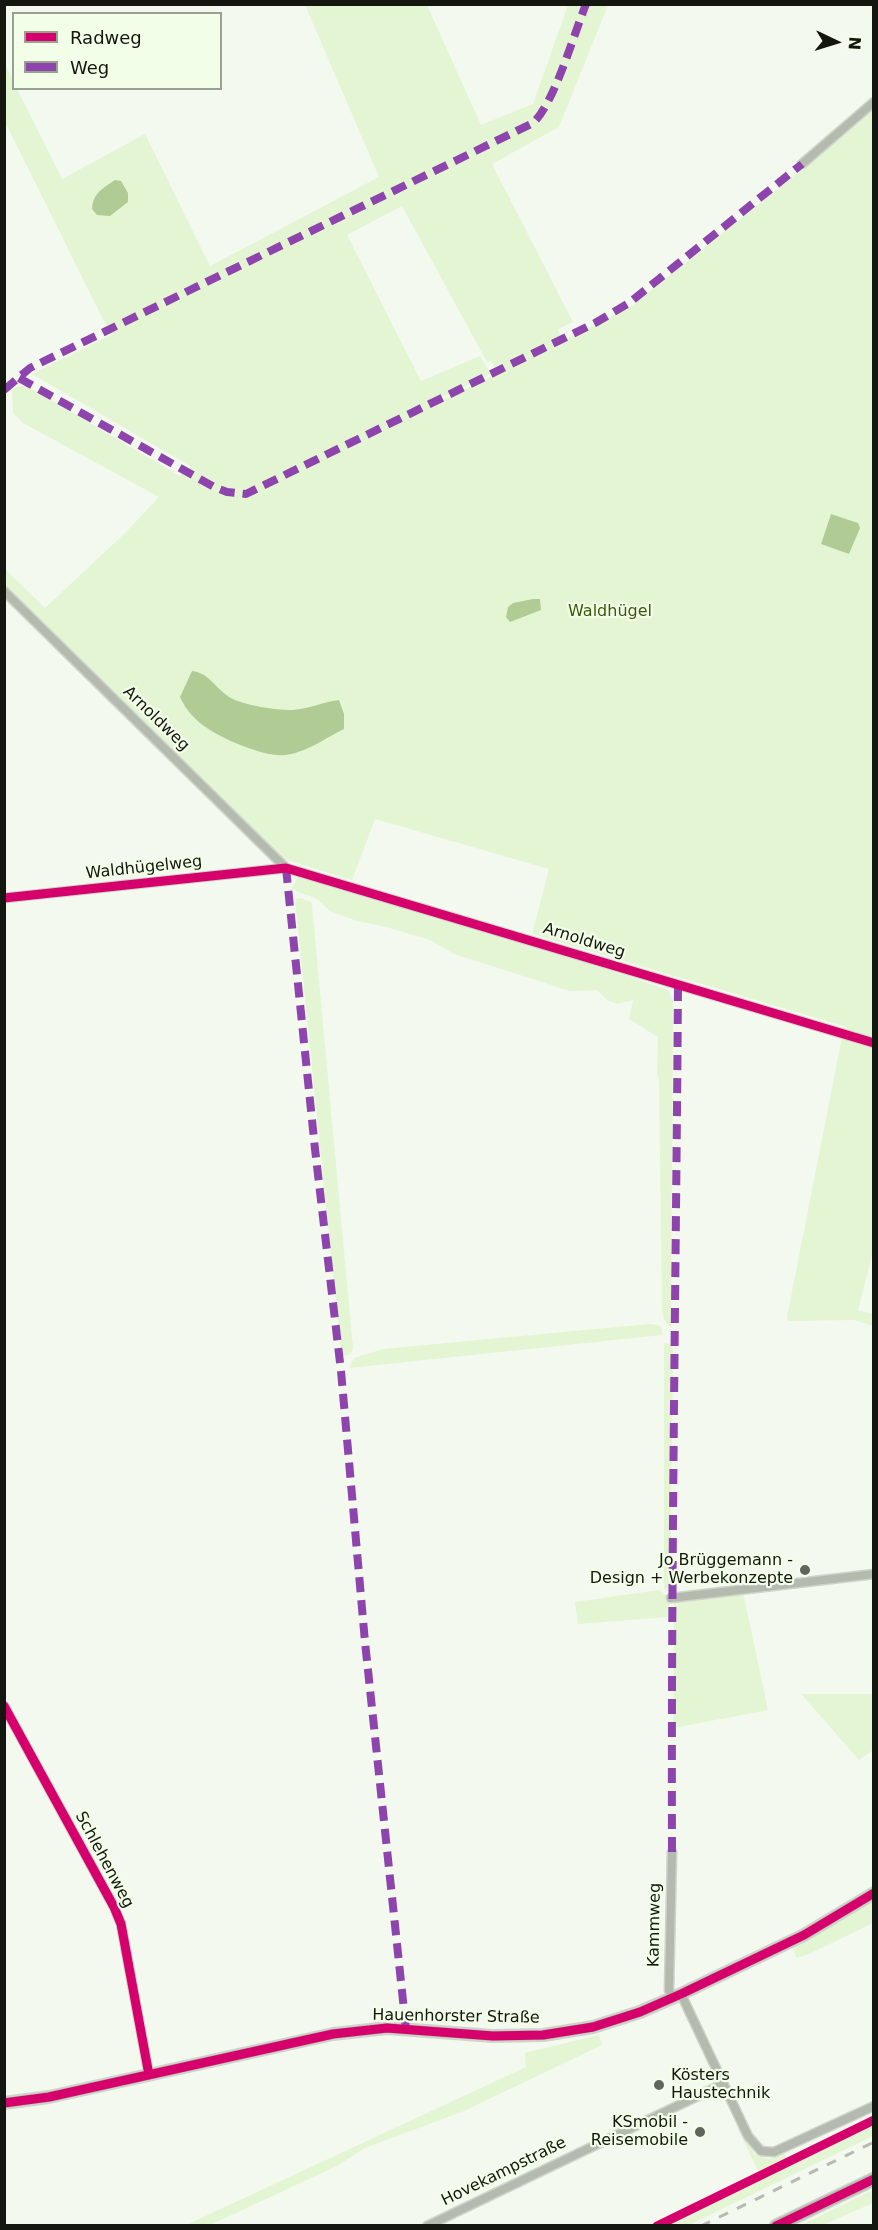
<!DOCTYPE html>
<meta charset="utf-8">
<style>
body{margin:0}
#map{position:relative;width:878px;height:2230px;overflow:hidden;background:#f3f9ee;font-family:"DejaVu Sans",sans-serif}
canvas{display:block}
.frame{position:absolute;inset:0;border:6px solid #13170f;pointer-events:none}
.legend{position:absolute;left:12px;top:12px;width:210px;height:78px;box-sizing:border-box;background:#f3fee9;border:2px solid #99a292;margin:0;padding:8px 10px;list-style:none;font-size:18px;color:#13170f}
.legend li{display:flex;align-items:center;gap:12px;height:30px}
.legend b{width:30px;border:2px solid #99a292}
.north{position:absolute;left:806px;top:12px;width:60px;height:60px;-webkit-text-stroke:4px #f3fee9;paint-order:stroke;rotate:94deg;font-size:16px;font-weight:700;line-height:24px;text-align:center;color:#13170f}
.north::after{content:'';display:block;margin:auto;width:21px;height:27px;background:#13170f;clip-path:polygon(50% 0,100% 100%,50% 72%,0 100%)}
</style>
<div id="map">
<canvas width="878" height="2230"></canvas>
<div class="frame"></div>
<ul class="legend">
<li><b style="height:8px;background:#d6006c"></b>Radweg</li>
<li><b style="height:8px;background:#8e44ad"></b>Weg</li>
</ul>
<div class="north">N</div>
</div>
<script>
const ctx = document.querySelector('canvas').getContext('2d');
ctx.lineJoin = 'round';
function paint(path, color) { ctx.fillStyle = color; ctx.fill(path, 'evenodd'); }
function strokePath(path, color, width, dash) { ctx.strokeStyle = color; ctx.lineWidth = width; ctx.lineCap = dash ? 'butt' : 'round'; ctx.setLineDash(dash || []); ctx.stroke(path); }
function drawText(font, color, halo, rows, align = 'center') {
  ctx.font = font + ' "DejaVu Sans",sans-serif'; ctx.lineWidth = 4.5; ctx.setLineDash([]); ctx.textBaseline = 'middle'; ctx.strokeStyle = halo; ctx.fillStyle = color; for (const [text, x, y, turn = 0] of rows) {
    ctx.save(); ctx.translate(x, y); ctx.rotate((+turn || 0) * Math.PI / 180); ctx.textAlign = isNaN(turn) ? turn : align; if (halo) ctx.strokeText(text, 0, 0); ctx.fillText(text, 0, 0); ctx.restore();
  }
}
const green = new Path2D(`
 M305 5H427L481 125 533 104 568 5H608L559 127 492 164 573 322 558 329 562 341 632 306 800 171 796 162 873 102 874 1247 858 1310 873 1314V1326L855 1320 788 1321 787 1317 842 1037H845L847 1027 532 934 549 869 375 819 352 880 283 859 5 585V569L45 608 126 532 159 497 23 423 13 413 12 389 20 386H27L180 476 190 466 32 374 111 335 5 122 4 62 13 80 14 88 17 89 62 179 145 134 210 266 379 177ZM402 206 487 362 491 361 498 373 433 405 432 402 491 374 480 356 421 381 347 235Z
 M298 877 605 968 668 990 673 1000 671 1328 664 1320 662 1310 659 1079 657 1075 658 1037 629 1019 633 1000 617 1004 607 1000 597 990 570 991 454 954 430 940 386 927 357 921 330 911 317 899 294 890 292 888Z
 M301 898 311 902 312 905 353 1348 351 1354 343 1356 341 1354 295 899Z
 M649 1324 659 1325 662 1329V1335L349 1368 354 1358 383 1349Z
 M664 1343 671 1344 673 1350 670 1593 664 1588Z
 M659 1590 669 1597V1617L578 1624 575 1602Z
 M743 1592 768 1710 673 1728 674 1604 677 1599Z
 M801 1694H873V1750L859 1760Z
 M873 1899V1923L809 1954 796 1958 793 1948Z
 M599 2035 602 2045 464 2111 365 2148 337 2166 210 2225H186L526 2067 525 2053Z
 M873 2122V2136L689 2225H662Z
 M737 2127 755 2155 769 2159 784 2153 787 2159 759 2173Z
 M873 2190V2203L823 2225H801Z`);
const water = new Path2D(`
 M115 180 121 181 128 193V202L110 216 97 215 92 209C93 193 103 188 115 180Z
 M831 514 858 523 860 528 849 554 821 544Z
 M533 599H540L541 610 510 622 506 617 508 607 513 603Z
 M192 671C211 673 216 691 233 699 243 705 282 711 293 710 308 709 323 702 339 700L344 714V729C326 738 305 753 285 755 267 758 222 739 207 728 196 721 185 709 180 697Z`);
const minor = new Path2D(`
 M802 164 874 102
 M4 591 286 868 874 1043
 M4 898 286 868
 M671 1598 874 1574
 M4 1706 114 1907 121 1924 149 2075
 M672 1852 669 1990 672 1998
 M681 1994 748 2136 761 2151 774 2152 874 2106
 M427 2226 723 2084`);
const tertiary = new Path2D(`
 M4 2103 49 2097 333 2034 387 2028 493 2036 543 2035 593 2027 640 2012 681 1994 804 1935 874 1893`);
const primary = new Path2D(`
 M776 2226 874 2179`);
const rail = new Path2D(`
 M701 2226 874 2142`);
const quiet = new Path2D(`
 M19 378 214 487 227 492 246 494 595 323 629 303 802 164
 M4 390 30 368 533 123C554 104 574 34 586 4
 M286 868 315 1149 341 1371 365 1642 406 2029
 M672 1852C671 1563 676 1275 678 986`);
const cycleway = new Path2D(`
 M4 898 286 868 874 1043
 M4 1706 114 1907 121 1924 149 2075
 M4 2103 49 2097 333 2034 387 2028 493 2036 543 2035 593 2027 640 2012 681 1994 804 1935 874 1893
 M657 2226 874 2120
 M776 2226 874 2179`);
const markers = [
 [805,1570,6,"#61665d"],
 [659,2085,6,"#61665d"],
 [700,2132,6,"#61665d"]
];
const parkNames = [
 ["Waldhügel",610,612]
];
const streetNames = [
 ["Arnoldweg",156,719,44],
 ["Waldhügelweg",144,868,-6],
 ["Arnoldweg",584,941,17],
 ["Schlehenweg",104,1860,62],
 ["Kammweg",655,1925,-89],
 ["Hauenhorster Straße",456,2017,1],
 ["Hovekampstraße",504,2172,-26]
];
const poiNames = [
 ["Jo Brüggemann -",793,1561],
 ["Design + Werbekonzepte",793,1579],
 ["Kösters",671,2076,"left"],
 ["Haustechnik",671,2094,"left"],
 ["KSmobil -",688,2123],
 ["Reisemobile",688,2141]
];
paint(green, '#e4f5d4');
paint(water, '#b0cc94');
strokePath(minor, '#cfd4cb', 11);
strokePath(tertiary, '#cfd4cb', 14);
strokePath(primary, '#cfd4cb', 15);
strokePath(minor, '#b4baae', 8);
strokePath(tertiary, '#b4baae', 10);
strokePath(primary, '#b5bcae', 12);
strokePath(rail, '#b6bab2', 3, [10, 10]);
strokePath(quiet, '#8e44ad', 8, [15, 8]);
strokePath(cycleway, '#d6006c', 9);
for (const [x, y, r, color] of markers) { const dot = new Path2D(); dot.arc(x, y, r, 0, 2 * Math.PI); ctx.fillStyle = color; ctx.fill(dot); strokePath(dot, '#f3fee9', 2); }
drawText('16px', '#3a5a06', '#f3fee9', parkNames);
drawText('16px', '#13170f', '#f3fee9', streetNames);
drawText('16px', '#13170f', '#f3fee9', poiNames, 'right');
</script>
